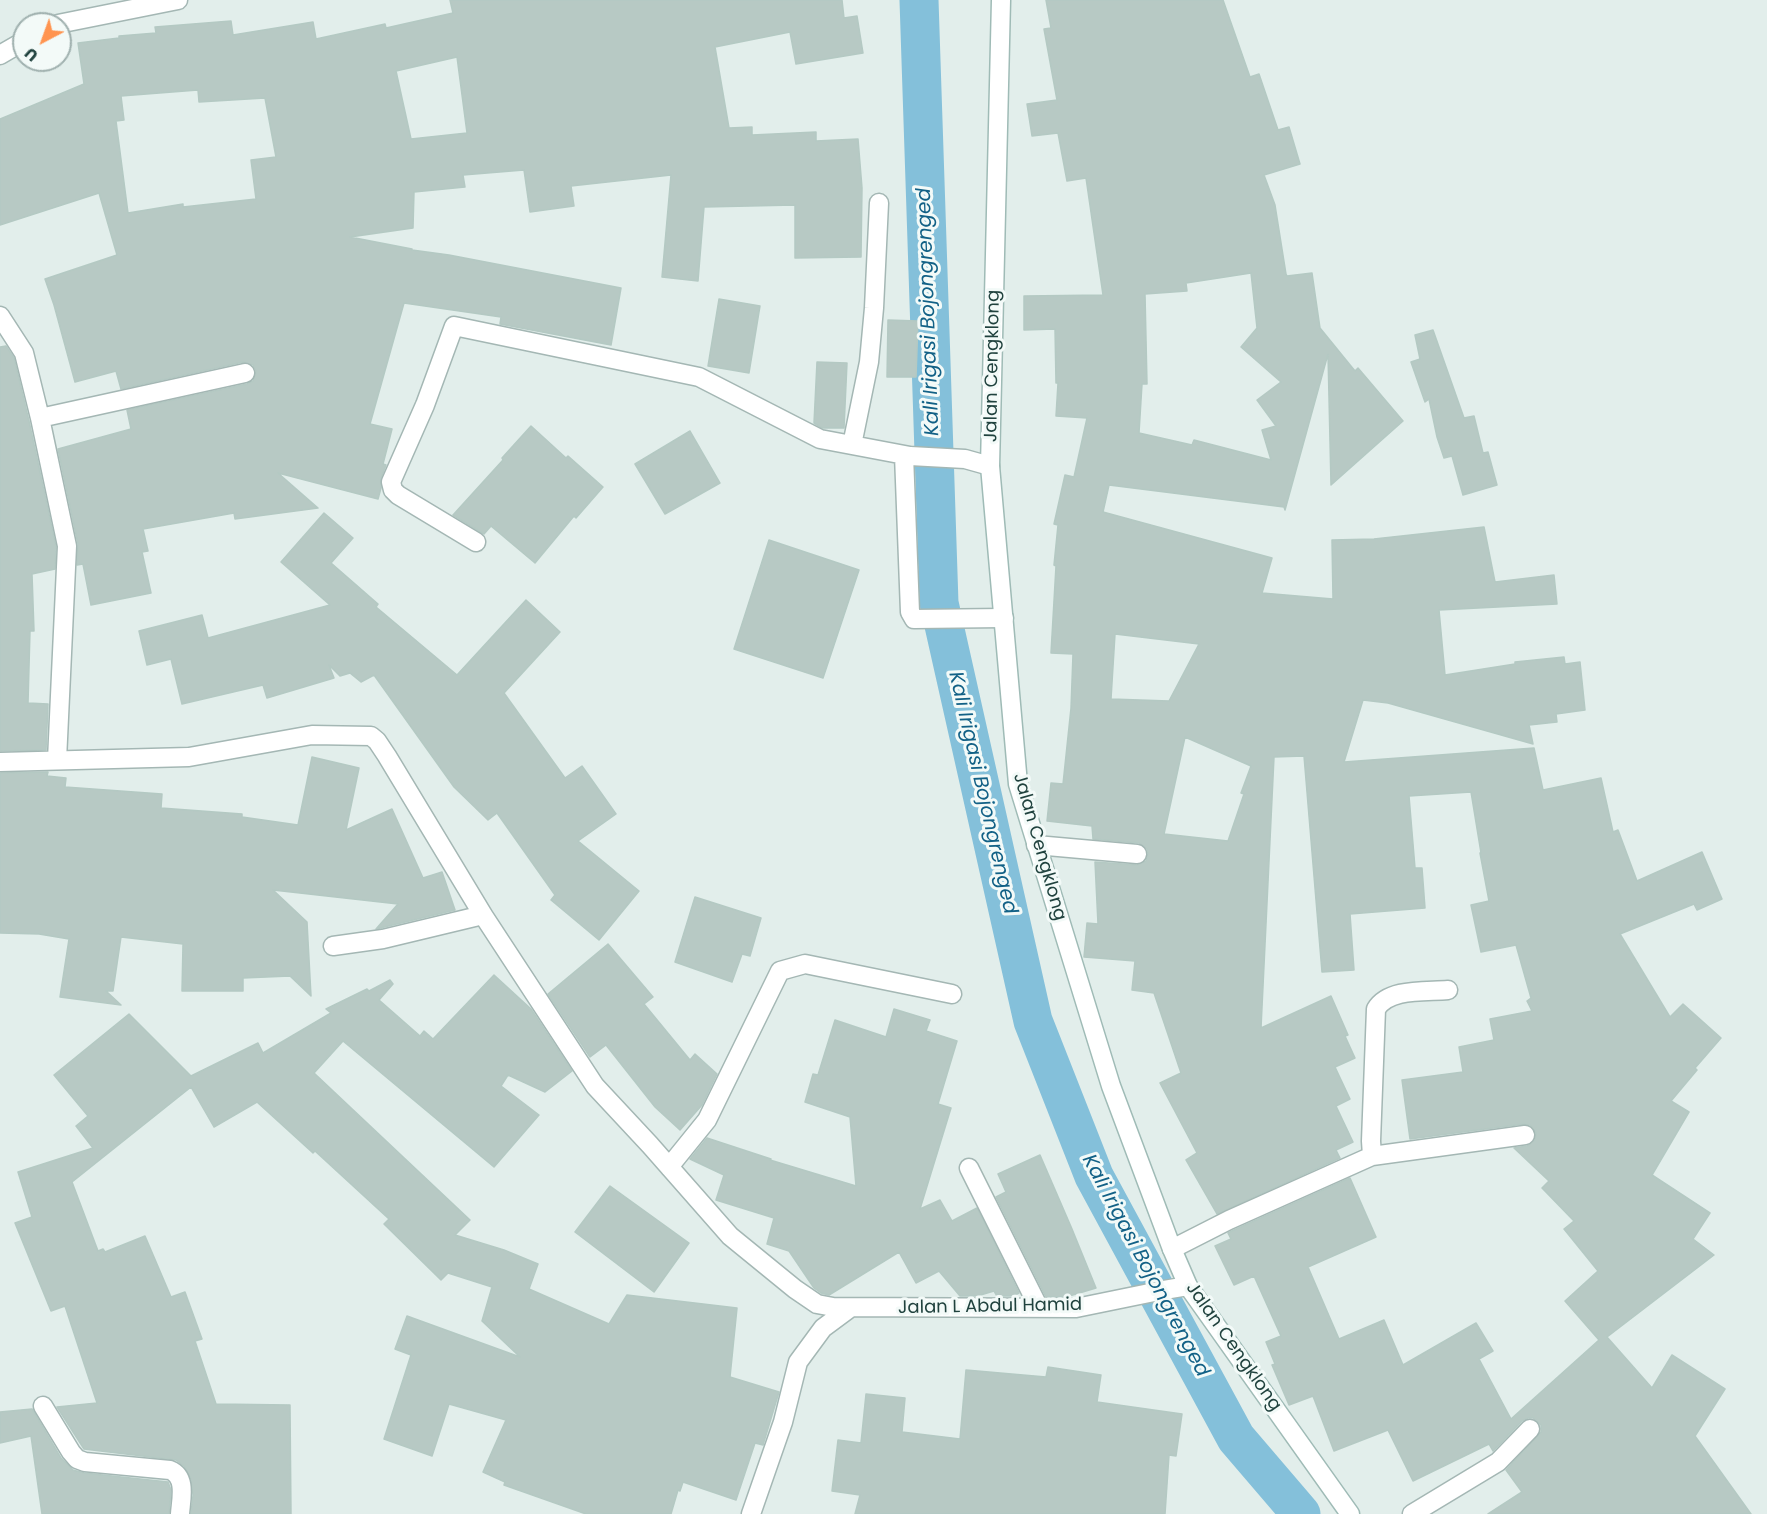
<!DOCTYPE html>
<style>
body{margin:0}
#map{position:relative;width:1767px;height:1514px;overflow:hidden;background:#e2eeeb;font-family:Poppins,sans-serif}
canvas{display:block}
.north{position:absolute;left:12px;top:12px;width:60px;height:60px;box-sizing:border-box;background:#f3faf8;border:2px solid #9fb0ae;border-radius:50%;rotate:221deg;font-size:16px;font-weight:700;line-height:24px;text-align:center;color:#20423e}
.north::after{content:'';display:block;margin:auto;width:21px;height:27px;background:#ff9450;clip-path:polygon(50% 0,100% 100%,50% 72%,0 100%)}
</style>
<div id="map">
<canvas width="1767" height="1514"></canvas>
<div class="north">U</div>
</div>
<script>
const ctx = document.querySelector('canvas').getContext('2d');
ctx.lineJoin = 'round';
function strokePath(path, color, width, dash) { ctx.strokeStyle = color; ctx.lineWidth = width; ctx.lineCap = dash ? 'butt' : 'round'; ctx.setLineDash(dash || []); ctx.stroke(path); }
function paint(path, color) { ctx.fillStyle = color; ctx.fill(path, 'evenodd'); }
function drawText(font, color, halo, rows, align = 'center') {
  ctx.font = font + ' Poppins,sans-serif'; ctx.lineWidth = 6; ctx.setLineDash([]); ctx.textBaseline = 'middle'; ctx.strokeStyle = halo; ctx.fillStyle = color; for (const [text, x, y, turn = 0] of rows) {
    ctx.save(); ctx.translate(x, y); ctx.rotate((+turn || 0) * Math.PI / 180); ctx.textAlign = isNaN(turn) ? turn : align; if (halo) ctx.strokeText(text, 0, 0); ctx.fillText(text, 0, 0); ctx.restore();
  }
}
const canal = new Path2D(`
 M919 0 939 603 1033 1021 1094 1176 1236 1438 1301 1514`);
const building = new Path2D(`
 M450 0H842L844 18 857 16 863 53 796 64 790 32 715 47 729 128 752 127V135L816 132V141L858 139 862 188 861 257 795 258V205L704 207 698 281 662 277 671 175 571 186 574 206 530 212 524 170 463 175 465 187 414 192 413 228 350 237 412 249V250L449 255 621 288 611 345 500 324 501 317 404 303 370 424 392 429 383 464 386 465 381 478V488L378 499 278 473 318 508 235 519 234 513 143 529 148 551 142 552 151 593 91 605 83 564 77 565 78 544 58 449 131 429 127 410 247 384 253 381 256 371 253 365 243 362 121 389 116 371 75 382 54 305 45 279 117 255 99 193 0 225V119L84 84 78 43 119 38V36L156 33 155 27 231 21 233 35 313 22 316 39 385 24 386 28 453 13ZM457 57 467 133 411 139 396 71ZM198 90 199 102 265 98 276 157 251 160 256 199 183 207V204L128 213 116 121 124 120 121 96Z
 M1046 0H1223L1250 77 1259 74 1278 130 1289 127 1300 164 1264 175 1275 205 1286 274 1287 276 1312 273 1320 328 1355 371 1358 368 1403 421 1331 485 1328 354 1285 510 1284 507 1109 485 1103 512 1272 558 1262 593 1333 599 1332 540 1374 539 1484 527 1495 582 1554 575 1557 604 1439 610 1445 675 1515 664V662L1564 657 1565 664 1580 662 1585 710 1556 714 1557 722 1529 725 1533 744 1388 703 1363 700 1344 762 1534 748 1543 790 1601 778 1613 832 1618 830 1637 881 1702 852 1722 899 1697 910 1694 904 1620 934 1670 1017 1683 1004 1721 1038 1695 1068 1697 1070 1671 1101 1689 1112 1652 1175 1710 1213 1693 1239 1714 1255 1607 1337 1652 1388 1672 1355 1725 1389 1695 1436 1751 1514H1488L1522 1492 1506 1470 1541 1432V1425L1533 1418H1528L1522 1421 1493 1451 1489 1444 1413 1481 1388 1430 1334 1451 1313 1396 1289 1405 1272 1365 1275 1364 1266 1342 1281 1336 1254 1276 1234 1285 1215 1246 1231 1239 1228 1233 1234 1230 1350 1178 1376 1237 1308 1267 1339 1339 1384 1320 1403 1365 1476 1323 1493 1351 1479 1359 1511 1419 1599 1340 1565 1301 1598 1271 1564 1229 1574 1221 1542 1188 1549 1181 1514 1148 1527 1146 1535 1140 1536 1133 1530 1125 1523 1124 1410 1139 1402 1080 1463 1072 1459 1047 1494 1040 1490 1019 1532 1011 1527 1001 1531 998 1516 945 1481 952 1471 905 1489 901 1480 853H1481L1471 792 1409 796 1415 868H1422L1425 908 1350 914 1354 970 1322 972 1304 756 1274 757 1261 1028 1331 996 1348 1035 1345 1036 1355 1058 1335 1067 1350 1099 1336 1106 1353 1142 1336 1150 1340 1158 1217 1214 1186 1160 1197 1153 1160 1083 1181 1073 1154 993 1132 990 1135 961 1084 957 1087 923 1098 924 1095 862 1137 865 1146 861 1148 854 1147 849 1139 843 1093 839 1092 826 1047 821 1051 783 1063 784 1071 708 1073 654 1051 653 1056 566 1054 565 1058 525 1054 524 1065 475 1074 477 1087 418 1056 416 1058 383H1056L1055 329 1024 330V296L1103 295 1086 178 1067 181 1058 133 1032 136 1027 104 1057 100 1044 29 1051 28ZM1251 273 1257 328 1241 347 1281 382 1257 400 1276 426 1262 430 1271 460 1194 440 1192 445 1139 433 1142 384H1147L1145 294 1187 291 1186 283ZM1115 634 1199 644 1169 701 1111 699ZM1185 737 1251 766 1241 793 1244 794 1228 841 1164 834Z
 M719 299 760 306 749 373 708 366Z
 M888 320 918 321 916 377H887Z
 M1433 330 1464 418 1474 416 1483 453 1488 452 1497 485 1463 495 1452 456 1444 458 1437 437 1429 399 1425 402 1411 362 1420 359 1415 335Z
 M6 346 14 358 29 421 56 547 55 569 32 574 34 631H30L28 703 48 704 46 750 0 751V347Z
 M817 362 847 363 844 428H822L814 423Z
 M531 426 566 458 568 456 603 487 576 518 574 516 535 563 491 526 484 534 453 515 503 460 502 458Z
 M690 431 720 483 665 514 635 464Z
 M324 513 353 538 331 563 378 604 376 607 457 675 526 600 560 632 504 693 565 778 582 766 616 814 578 841 639 891 599 940 551 900 555 895 497 813 488 820 454 787 374 675 361 682 350 673 340 676 329 665 334 678 267 698 263 685 182 704 171 659 147 665 139 631 202 615 208 638 330 605 281 562Z
 M769 540 859 570 823 678 734 649Z
 M312 757 359 768 346 830 392 809 423 878 442 872 455 910 376 929 398 904 273 890 307 922 311 996 290 976 243 978V991H182L183 944 121 937 113 991H106L121 1005 60 997 69 939 39 934 0 933V773L48 772 47 776 66 778 65 787 162 794 161 808 242 814V817L298 825Z
 M695 897 761 918 750 956 742 954 732 982 675 962Z
 M608 944 653 997 644 1004 690 1060 695 1054 717 1074 702 1105 680 1130 655 1107 606 1045 590 1057 548 994Z
 M494 975 531 1009 572 1071 545 1092 508 1075 501 1086 539 1115 494 1167 343 1041 314 1073 470 1220 455 1235 504 1250 538 1264 529 1289 609 1324 627 1295 737 1308 730 1377 779 1392 763 1445 755 1443 736 1500 683 1482 680 1491 678 1490 671 1514H586L504 1485 505 1482 483 1472 506 1420 449 1404 432 1456 384 1439 411 1355 395 1349 407 1316 520 1357 482 1321 492 1287 448 1273 441 1280 384 1224 389 1219 315 1151 313 1153 257 1102 214 1127 191 1087 72 1182 98 1251 103 1249 105 1252 145 1236 171 1297 185 1292 202 1339 195 1341 216 1404 290 1405 291 1514H191L193 1495 191 1479 184 1466 176 1460 84 1449 57 1407 97 1403 65 1306 51 1311 15 1223 32 1217 18 1172 93 1148 76 1126 88 1116 54 1075 129 1014 191 1076 258 1043 263 1053 331 1013 326 1009 367 989 369 991 390 980 393 984 379 1000 420 1036 424 1031 433 1039Z
 M894 1009 930 1020 926 1031 957 1041 938 1104 951 1108 920 1209 940 1200 952 1221 977 1208 1019 1293 1013 1296H997L994 1291 977 1296H960L939 1271 916 1283 899 1252 829 1295 821 1293 814 1288 789 1251 767 1244 774 1218 716 1200 724 1175 690 1159 707 1138 771 1159 770 1160 856 1186 850 1117 805 1102 813 1074 818 1075 835 1020 886 1037Z
 M1040 1155 1072 1229 1096 1288 1066 1297H1046L996 1197 1006 1192 998 1174Z
 M610 1186 689 1243 654 1292 575 1232Z
 M1048 1367 1101 1375 1097 1402 1182 1414 1176 1456 1169 1455 1165 1514H855L860 1495 832 1491 838 1440 861 1443 866 1394 905 1398 902 1432 960 1439 966 1370 1046 1377Z
 M32 1409 61 1458 73 1470 84 1473 168 1482 171 1490 169 1514H42L31 1436 0 1443V1412Z`);
const minor = new Path2D(`
 M58 24 178 0
 M0 55 24 41
 M0 316 24 353 40 418 67 546 57 760
 M40 418 245 373
 M852 445 869 362 874 308 879 203
 M904 455 910 612 914 619 1004 618
 M476 542 398 495 393 490 391 482 425 405 454 326 699 377 820 439 910 456 965 459 990 466
 M0 762 189 757 312 735 371 736 377 741 387 756 483 915 595 1086 650 1145 730 1236 795 1289 817 1304 833 1307 1076 1308 1164 1290 1188 1286
 M1036 845 1137 854
 M333 946 383 939 483 915
 M1372 1156 1371 1141 1376 1009C1389 988 1425 992 1448 990
 M669 1167 707 1120 780 971 805 964 952 994
 M969 1168 1039 1308
 M1172 1249 1229 1220 1372 1156 1525 1135
 M43 1406 71 1452 77 1459 85 1462 170 1470C187 1477 181 1499 180 1514
 M751 1514 783 1422 798 1362 823 1328 850 1308
 M1412 1514 1498 1462 1530 1429`);
const secondary = new Path2D(`
 M1001 0 990 466 1018 784 1111 1086 1172 1249 1188 1286 1350 1514`);
const streetNames = [
 ["Jalan Cengklong",993,366,-89],
 ["Jalan Cengklong",1039,847,74],
 ["Jalan L Abdul Hamid",990,1307,-1],
 ["Jalan Cengklong",1233,1347,55]
];
const waterNames = [
 ["Kali Irigasi Bojongrenged",929,312,-92],
 ["Kali Irigasi Bojongrenged",982,793,77],
 ["Kali Irigasi Bojongrenged",1145,1266,62]
];
strokePath(canal, '#84c0da', 39);
paint(building, '#b7c9c4');
strokePath(building, '#b4c9c3', 1.5);
strokePath(minor, '#a4b7b4', 21);
strokePath(secondary, '#9fbbb6', 21);
strokePath(minor, '#fff', 18);
strokePath(secondary, '#fff', 18);
drawText('18px', '#20423e', '#f3faf8', streetNames);
drawText('italic 20px', '#126186', '#f3faf8', waterNames);
</script>
